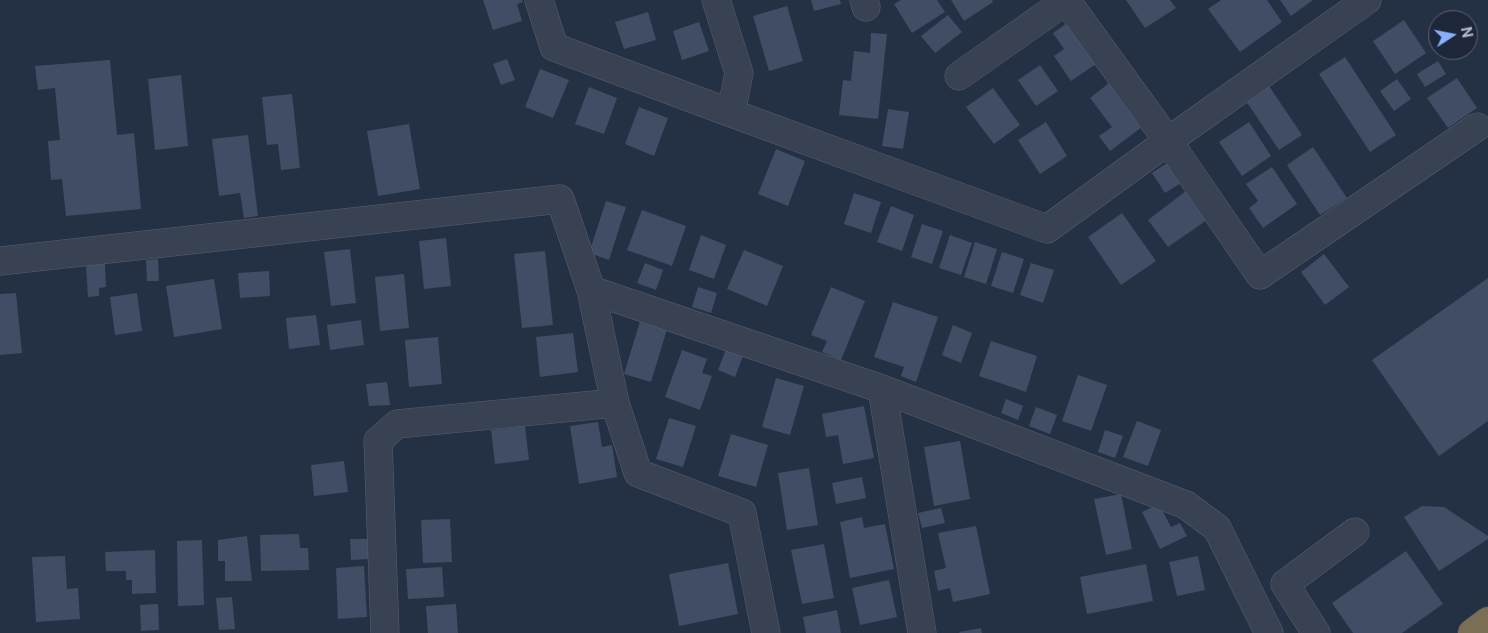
<!DOCTYPE html>
<style>
body{margin:0}
#map{position:relative;width:1488px;height:633px;overflow:hidden;background:#243044;font-family:"Public Sans",sans-serif}
canvas{display:block}
.north{position:absolute;left:1428px;top:10px;width:50px;height:50px;box-sizing:border-box;background:#1e2739;border:1px solid #5b6374;border-radius:50%;rotate:79deg;font-size:14px;font-weight:700;line-height:20px;text-align:center;color:#b6becd}
.north::after{content:'';display:block;margin:auto;width:18px;height:22px;background:#89b0ff;clip-path:polygon(50% 0,100% 100%,50% 72%,0 100%)}
</style>
<div id="map">
<canvas width="1488" height="633"></canvas>
<div class="north">N</div>
</div>
<script>
const ctx = document.querySelector('canvas').getContext('2d');
ctx.lineJoin = 'round';
function paint(path, color) { ctx.fillStyle = color; ctx.fill(path, 'evenodd'); }
function strokePath(path, color, width, dash) { ctx.strokeStyle = color; ctx.lineWidth = width; ctx.lineCap = dash ? 'butt' : 'round'; ctx.setLineDash(dash || []); ctx.stroke(path); }
const building = new Path2D(`
 M483 0H522L523 2 517 4 522 21 493 30Z
 M811 0H840L841 4 814 11Z
 M901 0H937L945 12 912 33 894 4Z
 M951 0H992L993 2 964 21Z
 M1126 0H1170L1176 8 1145 28Z
 M1221 0H1267L1282 22 1240 52 1208 9Z
 M1280 0H1313L1291 16Z
 M787 6 803 61 769 71 753 16Z
 M648 12 656 40 624 49 615 22Z
 M948 15 962 32 935 53 921 36Z
 M1404 20 1426 53 1395 74 1373 41Z
 M1070 21 1099 62 1071 81 1054 56 1064 49 1053 33Z
 M699 22 709 51 682 60 673 31Z
 M871 33 887 34 878 119 839 115 843 80 851 81 854 51 870 53Z
 M1345 57 1396 135 1370 152 1319 74Z
 M507 59 515 80 501 85 493 64Z
 M110 60 117 135 134 133 141 209 66 216 62 179 51 180 48 141 60 140 55 88 38 90 35 66Z
 M1438 61 1446 74 1425 87 1417 74Z
 M1040 65 1058 91 1036 106 1018 80Z
 M540 69 569 80 553 118 525 107Z
 M181 75 188 146 155 150 148 79Z
 M1457 78 1477 108 1448 128 1427 98Z
 M1397 79 1411 99 1394 111 1380 91Z
 M1109 83 1142 127 1110 151 1099 136 1112 127 1090 98Z
 M1269 86 1302 135 1279 150 1246 101Z
 M589 87 617 98 604 134 575 124Z
 M993 88 1020 125 994 144 966 107Z
 M292 94 300 168 281 170 278 144 267 145 262 97Z
 M639 107 668 118 654 156 625 144Z
 M888 109 909 112 903 149 882 146Z
 M1046 122 1067 156 1040 174 1018 140Z
 M1249 122 1271 156 1242 176 1219 142Z
 M409 124 420 189 378 196 367 131Z
 M248 135 258 216 244 218 240 193 219 196 212 139Z
 M1313 147 1347 198 1320 215 1287 165Z
 M776 149 805 161 788 206 758 194Z
 M1167 163 1181 183 1165 193 1152 173Z
 M1272 167 1297 204 1263 228 1249 208 1258 201 1246 184Z
 M1186 191 1207 220 1168 247 1148 220Z
 M854 193 881 202 871 233 844 224Z
 M606 201 626 207 609 260 589 253Z
 M891 206 914 215 902 251 877 242Z
 M642 210 686 226 672 266 627 250Z
 M1122 213 1156 261 1121 285 1088 237Z
 M922 224 943 231 932 264 911 257Z
 M701 235 726 245 714 279 689 270Z
 M950 235 972 243 961 275 939 268Z
 M446 238 451 286 424 289 419 241Z
 M975 242 997 249 986 284 964 277Z
 M350 249 356 303 331 306 324 252Z
 M744 250 783 266 767 306 727 289Z
 M545 251 553 325 522 328 514 254Z
 M1002 252 1024 259 1013 293 991 286Z
 M1324 254 1349 287 1325 305 1301 272Z
 M158 259 159 281H147L146 260Z
 M645 263 663 270 656 290 637 283Z
 M1031 263 1054 270 1043 303 1020 295Z
 M105 264 106 287 99 288V296L88 297 86 265Z
 M269 271 270 296 240 298 238 273Z
 M404 274 409 328 380 331 375 277Z
 M1488 278V421L1439 456 1372 360Z
 M214 279 222 329 174 337 166 286Z
 M698 287 717 293 711 313 692 307Z
 M831 287 865 301 841 360 822 352 827 341 811 335Z
 M16 293 22 353 0 355V294Z
 M137 293 142 331 115 335 110 297Z
 M893 302 938 317 916 382 901 376 904 367 874 357Z
 M316 315 320 345 289 349 286 318Z
 M641 318 668 326 651 382 624 374Z
 M361 320 364 345 330 350 327 325Z
 M953 325 972 333 961 363 942 355Z
 M573 333 578 372 540 377 536 337Z
 M438 337 442 384 409 387 405 340Z
 M991 341 1037 356 1026 392 979 376Z
 M726 349 743 356 735 377 718 370Z
 M682 350 707 359 702 373 712 376 700 410 665 397Z
 M1078 375 1107 385 1091 431 1062 421Z
 M776 378 804 386 790 435 762 427Z
 M387 382 390 405 369 406 366 384Z
 M1006 399 1023 406 1018 420 1001 413Z
 M864 406 874 458 843 464 838 435 826 437 822 414Z
 M1036 407 1057 415 1050 434 1029 426Z
 M669 418 696 426 683 467 656 459Z
 M1137 421 1161 430 1148 466 1123 457Z
 M598 422 602 447 612 445 617 477 579 484 570 426Z
 M525 426 529 460 495 464 491 430Z
 M1105 430 1123 436 1115 458 1098 452Z
 M731 434 768 445 756 487 718 476Z
 M960 441 970 499 934 506 924 447Z
 M344 461 348 492 314 496 311 465Z
 M809 468 818 525 787 530 778 473Z
 M862 477 866 498 836 504 832 483Z
 M1121 494 1132 549 1106 555 1094 499Z
 M1159 504 1171 527 1180 523 1187 536 1160 549 1142 512Z
 M1422 506 1444 507 1488 536V539L1439 571 1404 517Z
 M941 508 945 523 922 528 918 513Z
 M862 517 864 528 885 524 894 569 850 578 840 522Z
 M450 519 452 562 423 563 421 520Z
 M976 526 990 594 953 602 950 588 938 591 934 571 946 568 938 533Z
 M299 534 300 548H308L309 570 261 571 260 535Z
 M247 536 252 581H225V561H218V540Z
 M350 539H370L371 559 351 560Z
 M202 540 204 605 178 606 177 541Z
 M824 544 834 598 802 604 791 550Z
 M155 550 156 593 132 594V580H126V571H106L105 552Z
 M1406 551 1443 604 1402 633H1353L1332 603Z
 M65 556 67 589 78 588 80 619 36 622 32 557Z
 M1198 556 1205 590 1177 596 1169 562Z
 M728 563 738 614 679 626 669 574Z
 M1146 564 1153 601 1087 614 1080 577Z
 M364 566 367 617 338 619 336 568Z
 M442 567 444 597 408 599 406 569Z
 M889 580 897 617 860 625 852 588Z
 M232 597 235 629 219 630 216 598Z
 M158 604 159 630 141 631 140 605Z
 M456 604 458 633H428L426 606Z
 M837 610 841 633H806L803 617Z
 M981 628 982 633H960L959 632Z`);
const minor = new Path2D(`
 M539 0 554 47 731 113 1047 229 1168 141 1367 0
 M716 0 739 73 731 113
 M864 0 866 7
 M1066 0 1168 141 1260 275 1477 127
 M959 76 1067 0
 M0 261 560 199 591 290 615 403 397 424 378 441 385 633
 M591 290 882 389 1186 505 1217 528 1269 633
 M882 389 922 633
 M615 403 638 473 742 513 766 633
 M1316 633 1285 584 1355 532`);
const highway = new Path2D(`
 M1472 633 1488 621`);
paint(building, '#404d64');
strokePath(minor, '#576071', 29);
strokePath(highway, '#444d5e', 29);
strokePath(minor, '#394253', 28);
strokePath(highway, '#7a6e55', 28);
</script>
